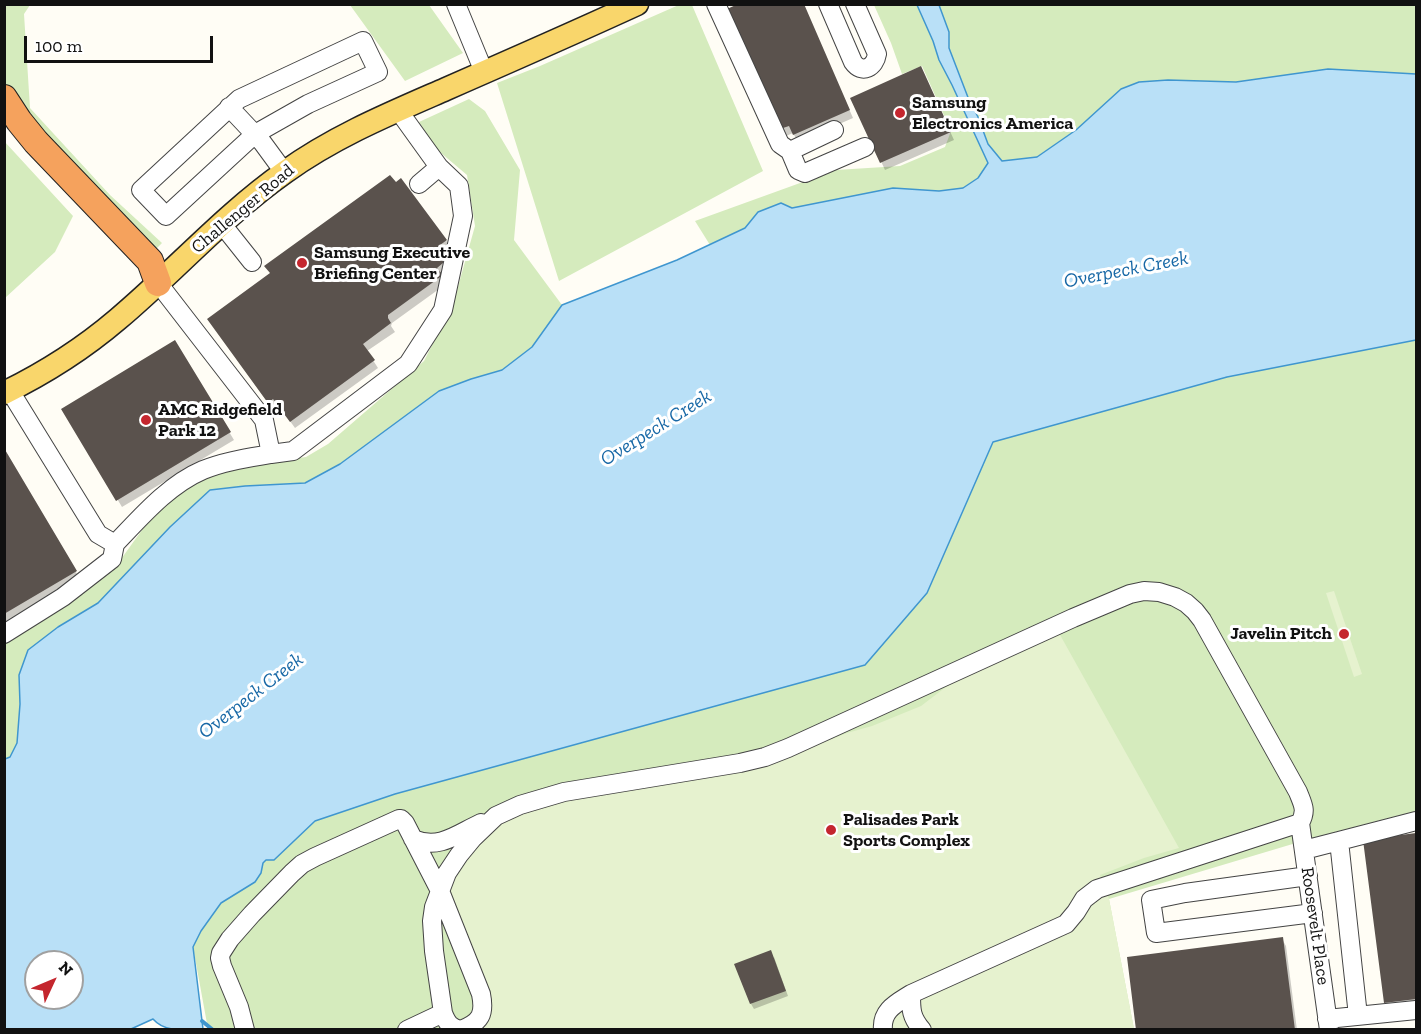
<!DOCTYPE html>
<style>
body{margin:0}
#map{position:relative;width:1421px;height:1034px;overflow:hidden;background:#fffdf5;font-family:"Zilla Slab",serif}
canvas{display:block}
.frame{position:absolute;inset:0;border:6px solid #111;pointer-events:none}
.north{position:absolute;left:24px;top:950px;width:60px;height:60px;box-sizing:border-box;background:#fff;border:2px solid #a0a0a0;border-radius:50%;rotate:46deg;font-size:16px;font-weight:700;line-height:24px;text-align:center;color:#111}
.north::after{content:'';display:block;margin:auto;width:21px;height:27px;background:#c4262e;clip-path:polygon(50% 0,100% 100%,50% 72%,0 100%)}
.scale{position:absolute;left:24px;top:36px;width:189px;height:27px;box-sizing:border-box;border:3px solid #111;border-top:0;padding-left:8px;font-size:18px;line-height:21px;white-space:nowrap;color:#111;-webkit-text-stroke:4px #fff;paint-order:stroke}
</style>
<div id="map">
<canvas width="1421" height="1034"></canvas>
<div class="frame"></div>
<div class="north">N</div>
<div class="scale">100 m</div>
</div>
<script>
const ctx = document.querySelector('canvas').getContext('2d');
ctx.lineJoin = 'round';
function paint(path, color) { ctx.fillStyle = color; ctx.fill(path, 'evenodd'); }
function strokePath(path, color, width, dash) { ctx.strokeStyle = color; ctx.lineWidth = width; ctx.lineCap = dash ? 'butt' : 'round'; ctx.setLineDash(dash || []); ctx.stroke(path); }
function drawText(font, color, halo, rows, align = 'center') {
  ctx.font = font + ' "Zilla Slab",serif'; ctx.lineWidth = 6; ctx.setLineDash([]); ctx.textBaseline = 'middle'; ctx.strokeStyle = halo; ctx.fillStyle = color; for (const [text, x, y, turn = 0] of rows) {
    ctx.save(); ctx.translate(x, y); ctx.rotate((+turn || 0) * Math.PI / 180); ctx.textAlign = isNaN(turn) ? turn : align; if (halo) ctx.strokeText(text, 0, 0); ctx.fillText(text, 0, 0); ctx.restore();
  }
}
const green = new Path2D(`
 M681 4 692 5 763 171 559 281 497 83 540 66Z
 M4 5H30L24 14 30 108 110 195 162 243 152 253 11 95 5 83Z
 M350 5H429L463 53 405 81Z
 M874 5H1416V74L1328 69 1236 82 1168 80 1076 130 1037 157 988 163 978 178 963 188 939 191 893 188 792 208 758 212 745 228 710 245 695 221 836 170 900 166 945 147 951 131 922 66 902 74 891 43Z
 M469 99 485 111 520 170 514 240 562 305 532 347 502 370 471 379 439 391 340 464 305 483 245 486 129 571 98 603 58 627 19 675 20 704 17 743 10 757 5 759V639L102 578 124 555 152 516 181 487 211 474 257 464 306 457 328 444 424 361 454 301 475 226 467 175 434 147 419 122Z
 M4 141 73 216 55 252 5 298Z
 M1416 340V811L1316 837 1109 899 1134 1029H208L193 947 201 931 221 903 255 882 261 873 263 863 266 860H274L315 821 395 794 927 593 992 442 1227 377Z`);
const pitch = new Path2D(`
 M1334 591 1362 674 1354 677 1326 593Z
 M1059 633 1179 848 1144 858 1100 875 1109 899 1134 1029 478 1030 482 1025 449 891C461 863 478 835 506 820 515 814 526 810 536 806L786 757 847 733 872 726 921 706 959 677Z`);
const water = new Path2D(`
 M917 5H939L949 32V48L969 100 978 117 988 144 1002 161 1037 157 1076 130 1121 89 1139 82 1168 80 1236 82 1328 69 1416 74V340L1227 377 993 442 927 593 865 665 395 794 315 821 274 860H266L263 863 261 873 255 882 221 903 201 931 193 947 203 1029H202C185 1030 165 1033 153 1019L131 1029H5V759L10 757 17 743 20 704 19 675 28 650 58 627 98 603 170 527 210 490 245 486 305 483 340 464 439 391 471 379 502 370 532 347 562 305 677 260 745 228 758 212 781 203 792 208 893 188 939 191 963 188 978 178 988 163 952 85 939 60 933 41ZM36 962H72V998H36Z`);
const shadow = new Path2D(`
 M803 4 853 118 798 142 793 133 786 136 782 129Z
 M921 68 954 140 885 170 852 98Z
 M446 240 450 248 444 252 449 260 446 284 392 323 391 326 395 332 367 351 378 368 295 428 279 406 273 410 213 326Z
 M175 342 234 440 122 507 63 409Z
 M4 451 80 579 4 624Z
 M1416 834V1006L1390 1010 1386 1002 1365 841Z
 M1282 939 1286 946 1297 1030H1138Z
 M774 957 788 996 754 1009 751 1004Z`);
const stream = new Path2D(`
 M202 1021 213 1030`);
const building = new Path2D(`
 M738 4H804L850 110 793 135 789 126 780 129 727 9Z
 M921 66 951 132 880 163 850 98Z
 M390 175 396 182 401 178 447 240 440 245 445 251 443 263 437 268 443 275 388 315V318L391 323 363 344 375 360 290 422 273 399 268 403 207 319 270 273 264 266Z
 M175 340 231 432 116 501 61 409Z
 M4 448 77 571 4 614Z
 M1416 833V999L1384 1003 1363 840Z
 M1283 937 1295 1030H1136L1127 957Z
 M771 950 786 991 750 1004 734 964Z`);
const minor = new Path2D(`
 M456 4 484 72
 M716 4 780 144 790 151 834 130
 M828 4 853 62C862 75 875 67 877 54L855 4
 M363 41 378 72 308 104 255 134 166 216 141 190 239 99Z
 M229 107 262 142 284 172
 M790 151 798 170 805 173 865 147
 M419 184 439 167
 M221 223 252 262
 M158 283 264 420 271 454 293 451 408 364 443 310 463 216 459 186 439 167 398 110
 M10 391 98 534 115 544C141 517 168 485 203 470 225 461 248 458 271 454
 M4 634 63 597 112 559 115 544
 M1300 823 1329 1030
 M413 839C440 850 457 834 481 823
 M1304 850 1339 841
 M1308 876 1185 893 1151 900 1156 933 1313 913
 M1358 1016 1339 841 1416 821
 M1327 1019 1416 1010
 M245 1030 239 1007 222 966 220 958 221 953 230 939 252 914 292 873 302 864 315 857 399 819H401L405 823 440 891 481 994C485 1014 481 1022 461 1030
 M407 1030 443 1013
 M461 1030C450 1028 447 1023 443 1013L434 951 432 921 434 907 447 873 459 855 473 838 496 816 520 805 564 792 740 763 765 757 788 748 1073 618 1130 594 1144 591 1159 592 1175 597 1186 603 1195 611 1202 620 1298 792C1303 805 1307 810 1300 823L1097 889 1084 899 1076 912 1066 924 911 994
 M883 1030C881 1010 897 1003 911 994 911 1010 911 1017 922 1030`);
const major = new Path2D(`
 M4 393C45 373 84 348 118 319 175 271 224 215 285 172 335 136 391 113 446 89 510 61 574 33 637 4`);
const highway = new Path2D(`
 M4 98 19 121 36 142 150 261 158 283`);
const markers = [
 [900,113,6,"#c4262e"],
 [302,263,6,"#c4262e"],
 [146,420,6,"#c4262e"],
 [1344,634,6,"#c4262e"],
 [831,830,6,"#c4262e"]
];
const poiNames = [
 ["Samsung",912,103],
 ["Electronics America",912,124],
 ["Samsung Executive",314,253],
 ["Briefing Center",314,274],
 ["AMC Ridgefield",158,410],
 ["Park 12",158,431],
 ["Javelin Pitch",1332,634,"right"],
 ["Palisades Park",843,820],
 ["Sports Complex",843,841]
];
const streetNames = [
 ["Challenger Road",243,209,-40],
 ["Roosevelt Place",1315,926,82]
];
const waterNames = [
 ["Overpeck Creek",1126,270,-11],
 ["Overpeck Creek",656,428,-32],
 ["Overpeck Creek",251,696,-38]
];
paint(green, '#d5ebbd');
paint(pitch, '#e6f2cf');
paint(water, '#b9e0f7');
strokePath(water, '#3f96cf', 1.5);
paint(shadow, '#0003');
strokePath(stream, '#3f96cf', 4);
paint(building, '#5a524d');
strokePath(minor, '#444', 20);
strokePath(major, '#222', 25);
strokePath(highway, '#222', 28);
strokePath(minor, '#fff', 18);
strokePath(major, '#f9d66b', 22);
strokePath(highway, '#f5a25d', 26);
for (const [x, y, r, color] of markers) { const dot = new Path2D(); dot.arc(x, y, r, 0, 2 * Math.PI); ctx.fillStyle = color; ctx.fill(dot); strokePath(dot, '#fff', 2); }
drawText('bold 18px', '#111', '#fff', poiNames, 'left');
drawText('18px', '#111', '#fff', streetNames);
drawText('italic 20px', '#1768a6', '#fff', waterNames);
</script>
